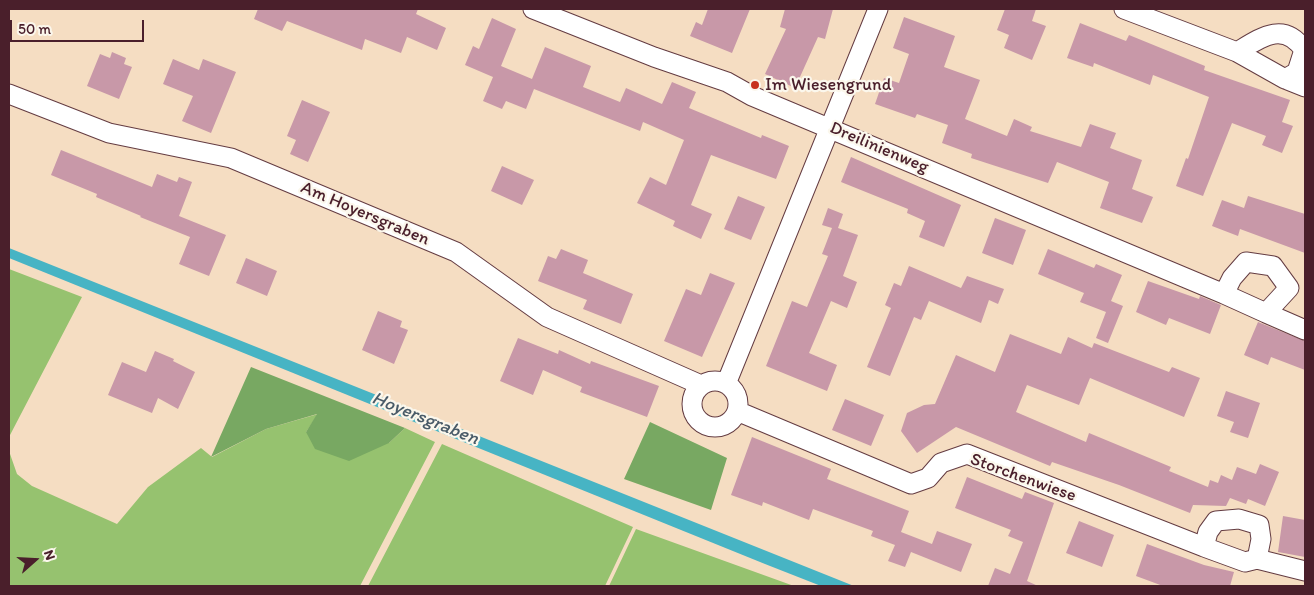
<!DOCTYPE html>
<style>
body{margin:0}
#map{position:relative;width:1314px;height:595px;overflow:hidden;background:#f5ddc2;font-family:Itim,sans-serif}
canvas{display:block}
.frame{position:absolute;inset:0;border:10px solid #4a1f2b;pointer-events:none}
.north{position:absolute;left:10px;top:535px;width:50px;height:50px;-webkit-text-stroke:4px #fbf7ec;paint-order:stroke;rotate:71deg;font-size:14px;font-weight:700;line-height:20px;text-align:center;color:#4a1f2b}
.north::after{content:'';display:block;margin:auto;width:18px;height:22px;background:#4a1f2b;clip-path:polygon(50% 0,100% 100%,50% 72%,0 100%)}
.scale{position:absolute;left:10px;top:20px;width:134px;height:22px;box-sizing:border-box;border:2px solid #4a1f2b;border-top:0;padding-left:6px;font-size:15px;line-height:18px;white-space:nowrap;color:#4a1f2b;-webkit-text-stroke:4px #fbf7ec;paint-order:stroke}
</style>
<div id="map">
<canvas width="1314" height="595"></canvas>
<div class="frame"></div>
<div class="north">N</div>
<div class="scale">50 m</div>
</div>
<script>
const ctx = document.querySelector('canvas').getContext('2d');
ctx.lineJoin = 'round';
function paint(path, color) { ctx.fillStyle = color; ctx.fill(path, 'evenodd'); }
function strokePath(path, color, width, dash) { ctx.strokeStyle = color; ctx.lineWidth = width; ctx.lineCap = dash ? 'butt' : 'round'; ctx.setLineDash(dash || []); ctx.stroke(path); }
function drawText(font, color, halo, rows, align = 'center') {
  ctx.font = font + ' Itim,sans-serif'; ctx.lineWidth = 4.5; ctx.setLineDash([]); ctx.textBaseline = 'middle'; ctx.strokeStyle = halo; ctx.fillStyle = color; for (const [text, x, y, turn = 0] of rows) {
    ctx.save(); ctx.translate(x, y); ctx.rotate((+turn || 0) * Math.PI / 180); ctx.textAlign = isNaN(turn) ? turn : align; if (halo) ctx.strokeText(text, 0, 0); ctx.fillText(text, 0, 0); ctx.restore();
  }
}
const green = new Path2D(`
 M9 269 82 297 9 437Z
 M318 414 306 432 389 443 405 428 435 442 360 586H9V451L17 474 32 486 117 524 148 487 201 448 212 457 266 429Z
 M442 444 633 527 605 586H368Z
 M636 529 794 586H609Z`);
const forest = new Path2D(`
 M251 367 405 428 389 443 349 461 315 449 306 432 317 414 266 429 211 457Z
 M650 422 727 458 711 510 624 479Z`);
const water = new Path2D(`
 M9 248 854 586H821L765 564 9 258Z`);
const building = new Path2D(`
 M258 9H418L416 14 446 28 437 50 407 37 401 53 365 39 362 50 287 21 282 31 254 19Z
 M708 9H750L732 53 690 36 696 22 702 25Z
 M785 9H833L825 39 818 37 795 88 765 74 786 29 780 27Z
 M1005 9H1036L1032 21 1046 26 1032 60 1004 48 1009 35 997 30Z
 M904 17 955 36 944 67 980 80 965 119 1007 136 1014 119 1032 127 1030 131 1081 147 1090 124 1116 133 1110 148 1142 160 1132 189 1153 197 1142 223 1100 208 1109 182 1057 162 1048 183 971 158 972 154 942 143 948 125 917 114 915 118 875 104 884 78 899 83 909 54 893 48Z
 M492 18 516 29 501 66 532 79 545 47 591 66 583 87 620 102 626 88 662 104 672 82 696 92 689 108 761 138 762 135 789 146 776 179 711 155 691 205 712 214 701 239 673 226 675 221 637 203 650 177 666 185 684 140 643 122 640 131 534 89 526 109 506 101 502 109 483 101 493 77 465 65 473 46 479 49Z
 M1080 23 1126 41 1129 35 1205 66 1204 70 1290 100 1282 122 1293 126 1282 153 1262 145 1266 136 1232 123 1203 196 1176 186 1186 158 1188 159 1209 97 1153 75 1150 85 1094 63 1093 67 1067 58Z
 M112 52 126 58 124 64 132 67 119 99 87 86 100 54 110 58Z
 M173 59 199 70 203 59 236 72 211 133 182 121 193 96 163 84Z
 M302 100 330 112 308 162 290 154 296 140 287 136Z
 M61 150 152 187 157 174 177 182 179 177 192 182 179 216 226 235 209 276 179 264 190 237 140 217 141 216 96 197 97 194 51 175Z
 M851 157 961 205 944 247 919 237 925 221 907 213 908 209 841 182Z
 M502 166 534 180 522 205 491 191Z
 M738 196 765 207 751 240 724 229Z
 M1248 196 1305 214V253L1240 229 1238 236 1212 226 1222 200 1244 208Z
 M828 208 843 214 838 228 858 235 843 276 857 282 847 308 831 301 809 353 837 365 827 391 766 366 792 301 807 307 828 256 822 254 832 228 822 225Z
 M995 218 1026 230 1013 265 982 253Z
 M561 249 588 260 583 273 633 294 621 324 583 309 587 300 538 281 548 256 556 259Z
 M1048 249 1094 268 1096 264 1122 275 1111 301 1123 306 1108 343 1096 338 1106 312 1080 302 1084 293 1038 274Z
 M246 258 277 271 267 296 236 283Z
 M909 266 961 288 967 276 1004 289 998 304 989 300 981 323 929 301 921 320 914 317 890 376 867 367 891 308 885 305 894 283 901 286Z
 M710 273 735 283 702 357 664 341 686 289 701 295Z
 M1148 281 1199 299 1200 296 1221 305 1210 334 1169 318 1166 325 1136 312Z
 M378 311 402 321 400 327 408 330 394 364 362 350Z
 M1258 322 1305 341V370L1271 357 1268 365 1244 355Z
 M1010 334 1061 354 1068 337 1092 348 1094 343 1169 372 1172 367 1200 378 1184 417 1090 378 1079 405 1027 385 1016 412 1086 442 1089 433 1171 467 1169 471 1208 487 1210 480 1218 483 1221 475 1232 480 1237 467 1256 474 1260 464 1279 472 1265 506 1248 499 1246 504 1230 498 1226 506 1193 505 1190 513 1119 485 1052 462 1050 466 956 427 917 453 901 431 907 413 924 405 935 404 956 355 995 372Z
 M518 338 558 354 559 350 590 364 591 361 659 386 647 417 580 392 582 387 543 370 533 395 500 381Z
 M155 351 174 359 173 361 195 372 178 409 158 398 152 413 108 395 122 362 146 372Z
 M1226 391 1260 403 1248 438 1230 432 1234 422 1217 416Z
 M845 399 884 415 871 446 832 430Z
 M752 437 831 469 827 479 909 511 901 532 932 544 937 531 972 544 961 572 911 552 905 567 888 561 895 545 871 536 873 531 813 509 809 520 763 502 762 506 731 495Z
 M967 477 1022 499 1025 492 1054 503 1027 581 1038 586H988L995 568 1010 574 1023 542 1008 536 1011 530 955 508Z
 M1283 516 1305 520V557L1278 552Z
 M1079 521 1114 535 1102 567 1066 553Z
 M1147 544 1204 565 1234 572 1230 586H1163L1136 576Z`);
const street = new Path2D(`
 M533 9 654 57 727 82 752 96 1224 294 1266 313 1289 288 1273 266 1246 262 1232 278 1224 294
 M1124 9 1237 52 1285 79 1297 72 1304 50C1284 20 1260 38 1237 52
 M1285 79 1305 87
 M9 94 109 133 231 158 456 252 547 317 701 385
 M1266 313 1305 330
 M692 404a23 23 0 1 1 46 0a23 23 0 1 1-46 0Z
 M726 384 878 9
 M737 411 911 484 928 478 941 463 967 454 1204 547 1208 532 1216 521 1239 519 1259 525 1261 539 1257 559 1245 562 1204 547
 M1257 559 1305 571`);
const markers = [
 [755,85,5,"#c8321e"]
];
const poiNames = [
 ["Im Wiesengrund",765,85]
];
const streetNames = [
 ["Dreilinienweg",879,148,23],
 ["Am Hoyersgraben",365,214,23],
 ["Storchenwiese",1023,478,20]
];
const waterNames = [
 ["Hoyersgraben",425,419,22]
];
paint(green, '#96c26f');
paint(forest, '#78a862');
paint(water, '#47b4c4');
paint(building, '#c898a8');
strokePath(street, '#643c42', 21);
strokePath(street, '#fff', 19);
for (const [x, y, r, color] of markers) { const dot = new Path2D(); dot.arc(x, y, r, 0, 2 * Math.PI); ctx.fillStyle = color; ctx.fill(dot); strokePath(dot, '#fbf7ec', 2); }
drawText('18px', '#4a1f2b', '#fbf7ec', poiNames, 'left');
drawText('18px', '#4a1f2b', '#fbf7ec', streetNames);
drawText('italic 19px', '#495b68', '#fbf7ec', waterNames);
</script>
